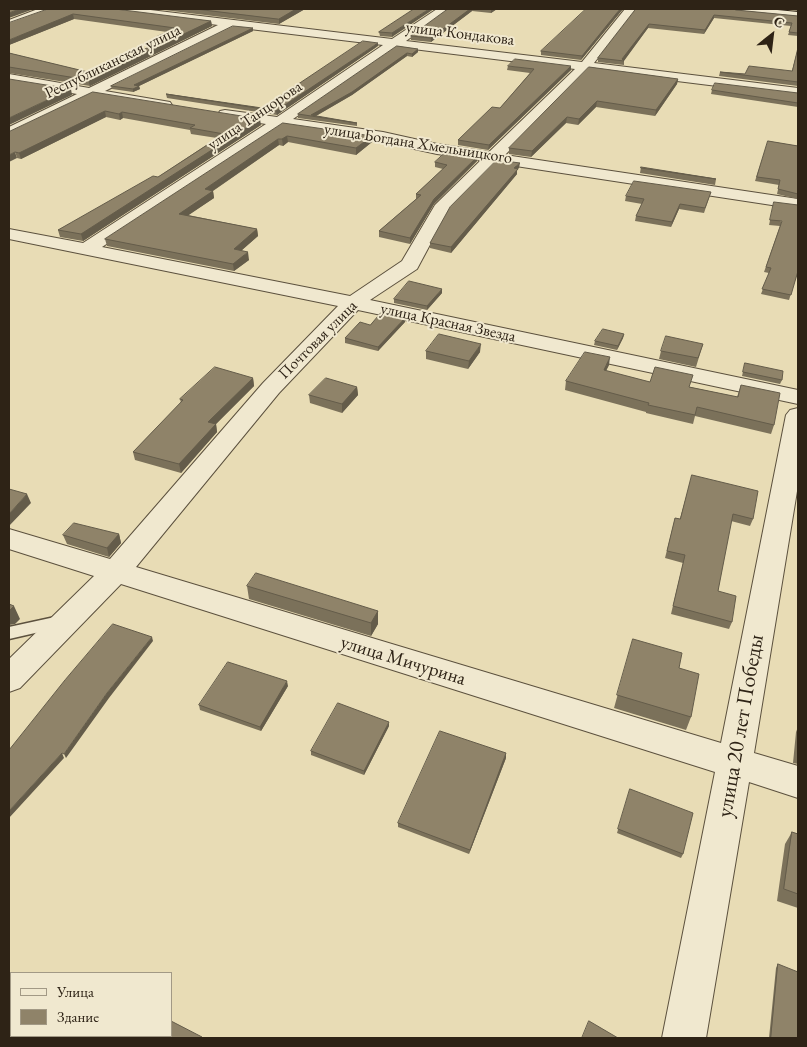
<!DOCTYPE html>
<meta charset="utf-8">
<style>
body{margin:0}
#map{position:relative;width:807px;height:1047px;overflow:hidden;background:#e8dcb5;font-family:"EB Garamond",serif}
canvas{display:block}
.frame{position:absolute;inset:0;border:10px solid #2e2316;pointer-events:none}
.legend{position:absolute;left:10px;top:972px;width:162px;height:65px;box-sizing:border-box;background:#f0e8cf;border:1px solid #a29985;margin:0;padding:6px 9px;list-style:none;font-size:15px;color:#2e2316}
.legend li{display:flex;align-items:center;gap:10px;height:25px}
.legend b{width:25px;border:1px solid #a29985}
.north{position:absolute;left:747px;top:10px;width:50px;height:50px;-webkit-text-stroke:4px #f0e8cf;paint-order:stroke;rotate:29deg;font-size:14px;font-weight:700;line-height:20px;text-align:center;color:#2e2316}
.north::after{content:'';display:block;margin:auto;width:18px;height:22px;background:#2e2316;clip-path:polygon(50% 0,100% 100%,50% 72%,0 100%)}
</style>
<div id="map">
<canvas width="807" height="1047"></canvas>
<div class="frame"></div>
<ul class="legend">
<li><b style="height:6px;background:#f0e8cf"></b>Улица</li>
<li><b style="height:14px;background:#8f8369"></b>Здание</li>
</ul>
<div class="north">С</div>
</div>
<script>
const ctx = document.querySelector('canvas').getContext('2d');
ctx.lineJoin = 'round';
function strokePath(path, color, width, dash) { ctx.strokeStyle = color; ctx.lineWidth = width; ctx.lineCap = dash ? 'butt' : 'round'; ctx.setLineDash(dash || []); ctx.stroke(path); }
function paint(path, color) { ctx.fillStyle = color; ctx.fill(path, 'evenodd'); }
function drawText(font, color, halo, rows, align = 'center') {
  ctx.font = font + ' "EB Garamond",serif'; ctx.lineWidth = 4; ctx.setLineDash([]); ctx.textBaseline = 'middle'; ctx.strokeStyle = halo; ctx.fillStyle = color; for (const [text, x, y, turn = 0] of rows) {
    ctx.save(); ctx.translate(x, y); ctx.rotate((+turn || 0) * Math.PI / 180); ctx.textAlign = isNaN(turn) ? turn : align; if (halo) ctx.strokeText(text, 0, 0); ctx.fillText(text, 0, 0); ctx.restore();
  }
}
const lane = new Path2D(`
 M64 615 70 617 72 621 70 625 9 639V627Z`);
const street = new Path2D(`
 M38 9H52L51 11 9 27V20Z
 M112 9H142L392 39 437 9H449L406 41 582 62 625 9H636L594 63 798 88V96L588 70 505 155 798 199V209L496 163 448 211 417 269 370 300 798 390V404L358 310 279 393 136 567 721 743 786 415 790 410 798 408V485L754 753 798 766V798L749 782 706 1038H662L715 772 121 584 20 688 9 692V659L94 576 9 549V529L110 559 263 383 338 306 9 239V229L83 243 266 124 220 117 218 114 220 111 225 110 277 117 383 45 233 27 105 91 170 102 172 105 170 108 165 109 93 97 9 137V127L77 94 9 82V74L89 88 218 25 117 12ZM397 47 575 69 489 152 437 144 383 132 293 119ZM282 127 383 142 437 154 481 160 435 205 402 261 350 296 102 247Z`);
const secondary = new Path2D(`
 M730 9H767L798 12V18L735 12Z`);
const wall = new Path2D(`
 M48 9 211 21 212 26 90 86 9 73V53L92 73 159 43H157L156 37 167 32 74 19 9 45Z
 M156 9H305L279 24Z
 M414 9 392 37 380 36 379 32Z
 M448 9H497L491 13 472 11 431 42 411 40V36Z
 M623 9 581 60 541 55V51Z
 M636 9 736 10 798 16V36L788 35 791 26 714 18 704 34 648 28 624 60V65L598 62V58Z
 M782 9H798V11Z
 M253 28V31L139 86 140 89 133 92 112 89 111 86Z
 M378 46 277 115 167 98 166 94 262 108Z
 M397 46 418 49V52L412 57 407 56 352 95 316 116 357 123V126L298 118V114Z
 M798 48V86L719 76 720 72 745 74 792 71Z
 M508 66 571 70 488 150 458 145V140L500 108 530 73 507 70Z
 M589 67 678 79 677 84 655 116 596 107 578 125 566 123 531 157 509 154V148Z
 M712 90 798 93V107L711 94Z
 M93 92 261 125 83 241 60 237 58 230 158 177 217 138 191 134 190 130 123 118 120 120 106 117 21 159 17 158 9 132Z
 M283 123 372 142 356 155 288 142 283 146 279 145 213 191 214 198 188 215 257 229 258 236 241 251 249 260 234 271 107 246 105 239Z
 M768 141 798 146V199L777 194 779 185 755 181Z
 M477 157V161L434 204 410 244 379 237V231L416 199V194L443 169 435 167V162Z
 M641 167 716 179 715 185 640 173Z
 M519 168 517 170V174L451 253 430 248V243Z
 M711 192 704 213 679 209 671 227 635 221 636 216 642 204 625 201 626 196Z
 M774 202 798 271 789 300 761 294 769 273 764 272 780 226 769 225Z
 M442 293 427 310 394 303V299Z
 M405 322 378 351 345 343V338Z
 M624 334 623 338 617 350 594 345 595 341Z
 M703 344 696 367 659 359 661 351Z
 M426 351 480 352 468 369 426 359Z
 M745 363 782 380 780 384 742 376Z
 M609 365 606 371 650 382 690 387 737 397 741 385 774 425 771 434 695 416 693 424 646 413V412L565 390 566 381Z
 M253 378 254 386 216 424 217 432 181 473 135 460 133 452 181 403 180 399Z
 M357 387 358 395 342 413 310 403 309 395Z
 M692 475 753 519 750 526 731 521 718 591 732 622 729 629 671 614 683 563 665 558 675 518 680 519Z
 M119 534 121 543 109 557 67 544 63 535Z
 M247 586 378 611V624L371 636 249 599Z
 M633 639 679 668 691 717 686 730 614 708Z
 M288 686 261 731 200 710 199 705Z
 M389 726 364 775 311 755V751Z
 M798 727V764L793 763 796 732Z
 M506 758 469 854 398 827V823Z
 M630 789 683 854 681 858 617 833Z
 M792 832 798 834V908L777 901 785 844Z
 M778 964 798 1038H769L776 968Z`);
const shadedWall = new Path2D(`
 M19 9H34L9 18V13Z
 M296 9H305L279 24V19Z
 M429 9H434L392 37V33Z
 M470 9H472V11L431 42V38Z
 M492 9H497L491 13V10Z
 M620 9H623L581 60 582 56Z
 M73 14 74 19 9 45V40Z
 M714 15V18L704 34 705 30Z
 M211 21 212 26 90 86 88 80Z
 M649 24 648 28 624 61 622 59Z
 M253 28V31L139 86 140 89 133 92V89L134 85Z
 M378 43V46L277 115 276 111Z
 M418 49V52L412 57V54Z
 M407 53V56L352 95 314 117 311 115Z
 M571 66V70L488 150 489 145Z
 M678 79 677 84 655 116 656 110Z
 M71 89 72 95 9 125V118Z
 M597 101 596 107 578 125 579 119Z
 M105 111 106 117 21 159 19 153Z
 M122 112 123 118 120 120 119 114Z
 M567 117 566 123 531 157 532 151Z
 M260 119 261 125 83 241 81 234Z
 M287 136 288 142 283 146 282 139Z
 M372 136V142L356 155V148Z
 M278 139 279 145 211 192 213 191 214 198 180 221 179 214 205 189Z
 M15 152 17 158 9 162V155Z
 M477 157V161L434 204 410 244V238L434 199Z
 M520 163 519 168 517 170V174L451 253V247L514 168Z
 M680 204 679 209 671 227 672 222Z
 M257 229 258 236 235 256 234 249Z
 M248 252 249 260 234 271 233 264Z
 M442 289V293L427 310V306Z
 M405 318V322L378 351V347Z
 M624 334 623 338 617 350 618 346Z
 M481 344 480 352 468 369 469 361Z
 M610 357 609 365 602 378 604 370Z
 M253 378 254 386 216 424 217 432 181 473 179 464 208 422Z
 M357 387 358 395 342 413V404Z
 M27 494 31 503 9 526V514Z
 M119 534 121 543 109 557 107 548Z
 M14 606 20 619 15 624 9 625V611Z
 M378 611V624L371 636V623Z
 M152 637 153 641 109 698 66 758 64 754 107 693Z
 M287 681 288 686 261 731 260 727Z
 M389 722V726L364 775V771Z
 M62 753 64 758 9 818V811Z
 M506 753V758L469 854 470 850Z`);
const building = new Path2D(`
 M9 9H19L9 13Z
 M48 9H115L211 21 88 80 9 67V53L92 73 167 39 156 37 175 28 73 14 9 40V23Z
 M196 9H296L279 19Z
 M414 9H429L392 33 379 32Z
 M448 9H470L431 38 411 36Z
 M586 9H620L582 56 541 51Z
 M636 9H733L736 10 798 16V33L789 32 792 23 714 15 705 30 649 24 622 59 624 61 598 58Z
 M233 26 253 28 134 85 139 86 133 89 111 86Z
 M363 41 378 43 276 111 166 94 262 108Z
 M397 46 418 49 412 54 407 53 352 92 311 115 357 123 298 114Z
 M798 48V82L720 72 745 74 749 66 792 71Z
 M515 59 571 66 489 145 458 140 492 107 500 108 534 69 508 66Z
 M589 67 678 79 656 110 597 101 579 119 567 117 532 151 509 148Z
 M9 79 71 89 9 118Z
 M715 83 798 93V103L712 90Z
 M93 92 260 119 81 234 58 230 153 176 158 177 224 134 190 128 195 125 122 112 119 114 105 111 19 153 15 152 9 155V132Z
 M283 123 372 136 356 148 287 136 282 139H278L205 189 213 191 179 214 257 229 234 249 248 252 233 264 105 239Z
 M768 141 798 146V194L778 189 780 180 757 177Z
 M446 152 477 157 434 199 410 238 379 231 421 195 416 194 447 165 435 162Z
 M497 160 520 163 514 168 518 169 451 247 430 243 450 207Z
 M641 167 716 179 641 168Z
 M634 181 711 192 705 208 680 204 672 222 636 216 644 199 626 196Z
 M774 202 798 205V271L791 295 762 289 771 268 766 267 782 221 770 220Z
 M409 281 442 289 427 306 394 299Z
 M381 313 405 318 378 347 345 338 360 322 370 325Z
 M603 329 624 334 618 346 595 341Z
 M439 334 481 344 469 361 426 351Z
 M666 336 703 344 698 358 661 351Z
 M585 352 610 357 604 370 650 382 655 367 693 375 689 387 738 397 741 385 780 393 774 425 697 407 695 415 648 405 649 403 566 381Z
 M745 363 783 371 782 380 743 372Z
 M215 367 253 378 208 422 216 424 179 464 133 452 183 400 180 399Z
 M326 378 357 387 342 404 309 395Z
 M692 475 758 491 753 519 733 514 718 591 736 596 732 622 673 606 685 555 667 551 675 518 680 519Z
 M9 489 27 494 9 514Z
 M74 523 119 534 107 548 63 535Z
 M256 573 378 611 371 623 247 586Z
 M9 604 14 606 9 611Z
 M113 624 152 637 107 693 64 754 62 753 9 811V750L65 680Z
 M633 639 682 653 679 668 699 674 691 717 617 695Z
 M228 662 287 681 260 727 199 705Z
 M338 703 389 722 364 771 311 751Z
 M440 731 506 753 470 850 398 823Z
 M630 789 693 813 683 854 618 829Z
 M792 832 798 834V894L784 889Z
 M778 964 798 972V1038H771Z
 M171 1021 202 1037 201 1038H133L135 1036H171Z
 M589 1021 618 1038H582Z`);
const farStreetnames = [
 ["улица Кондакова",460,34,7],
 ["Республиканская улица",113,62,-26],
 ["улица Танцорова",255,116,-34],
 ["улица Богдана Хмельницкого",418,144,9],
 ["улица Красная Звезда",448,323,12],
 ["Почтовая улица",318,340,-45]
];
const streetNames = [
 ["улица Мичурина",403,661,17]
];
const nearStreetnames = [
 ["улица 20 лет Победы",741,726,-80]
];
strokePath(lane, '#5c513e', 3);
strokePath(street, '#5c513e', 2);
strokePath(secondary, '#2e2316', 2);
paint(lane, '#f0e8cf');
paint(street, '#f0e8cf');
paint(secondary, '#f0e8cf');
paint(wall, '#7b715a');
paint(shadedWall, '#645c4a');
paint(building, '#8f8369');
strokePath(building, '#645c4a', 1);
drawText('16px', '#2e2316', '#f0e8cf', farStreetnames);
drawText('19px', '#2e2316', '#f0e8cf', streetNames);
drawText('22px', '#2e2316', '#f0e8cf', nearStreetnames);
</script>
